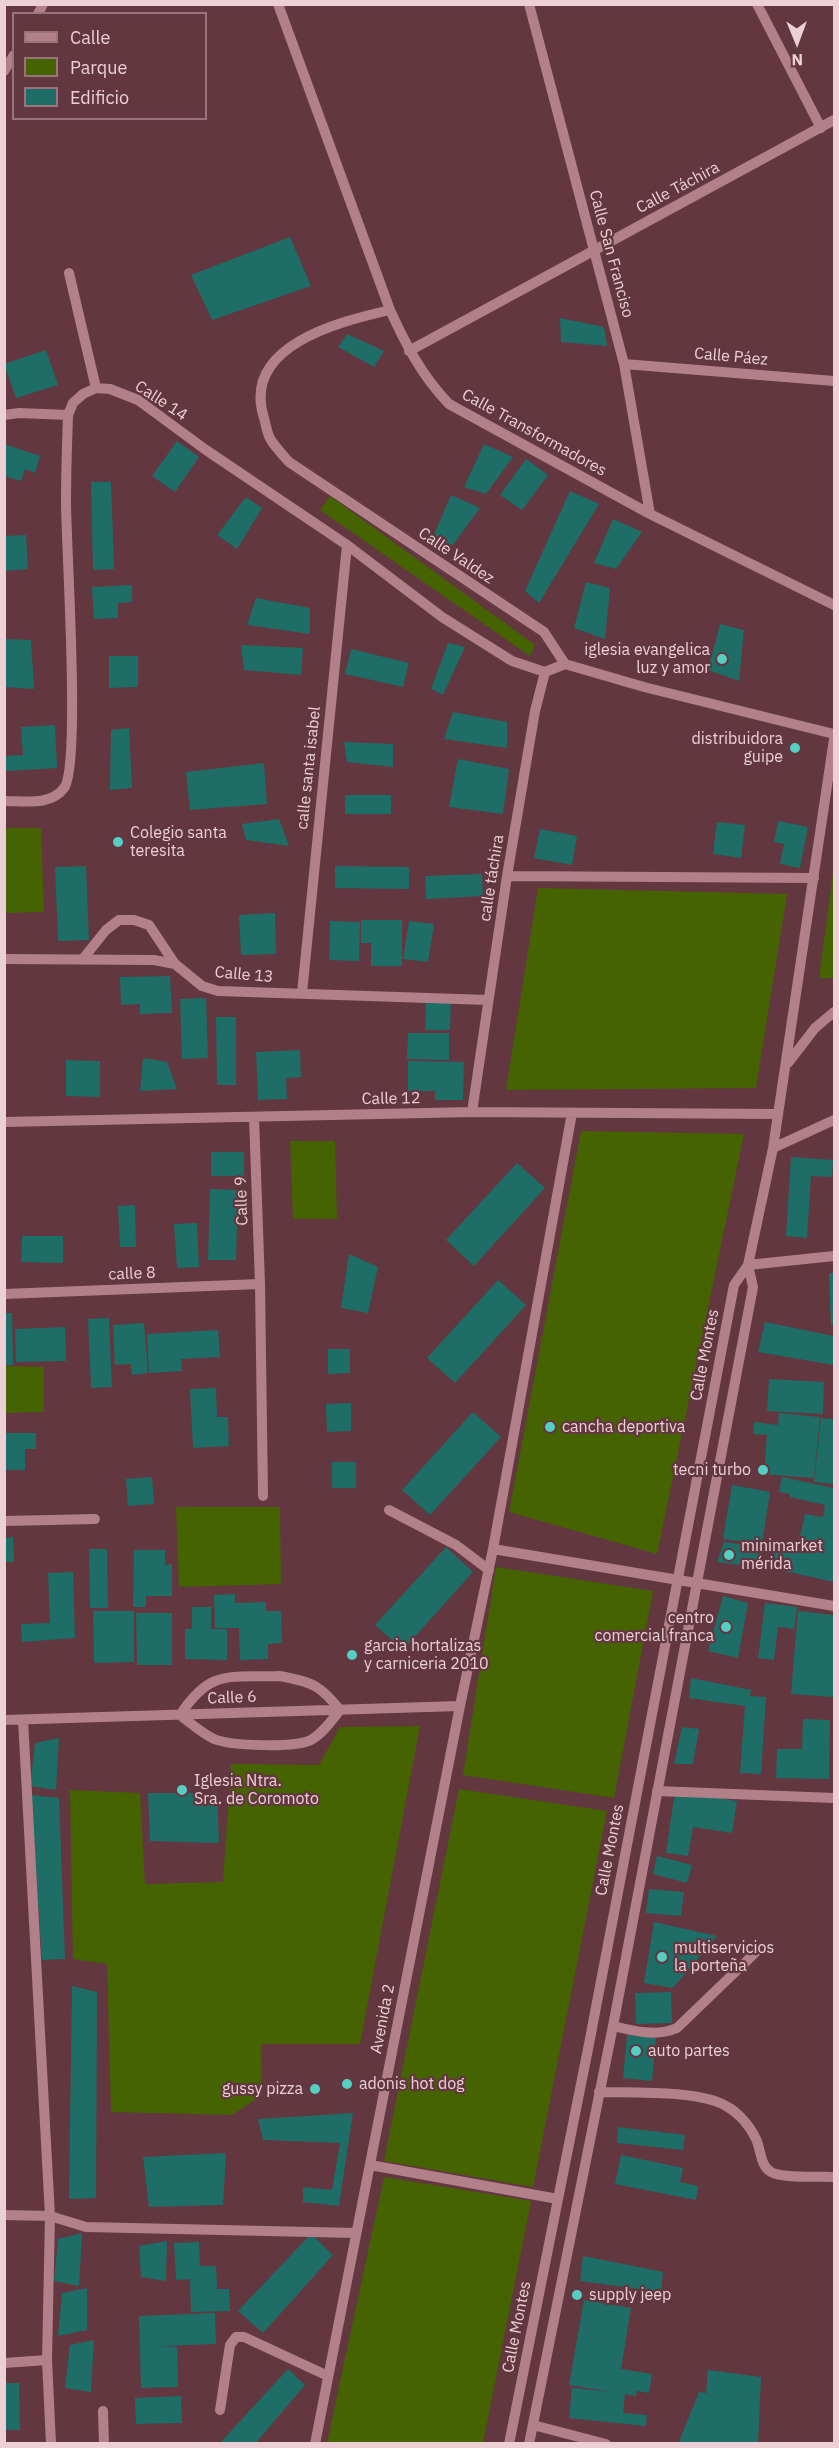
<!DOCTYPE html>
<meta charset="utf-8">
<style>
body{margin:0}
#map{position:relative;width:839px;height:2448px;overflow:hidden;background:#623740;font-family:"IBM Plex Sans",sans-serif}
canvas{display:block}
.frame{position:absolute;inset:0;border:6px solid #ecd0d5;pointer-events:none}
.legend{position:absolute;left:12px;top:12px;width:195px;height:108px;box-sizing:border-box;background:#623740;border:2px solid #99747c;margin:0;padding:8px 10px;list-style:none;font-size:18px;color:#ecd0d5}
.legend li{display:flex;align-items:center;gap:12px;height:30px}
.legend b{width:30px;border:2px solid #99747c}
.north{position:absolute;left:767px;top:12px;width:60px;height:60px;-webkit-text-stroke:4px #623740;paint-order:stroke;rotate:179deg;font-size:16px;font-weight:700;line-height:24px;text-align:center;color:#ecd0d5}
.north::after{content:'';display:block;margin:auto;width:21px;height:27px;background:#ecd0d5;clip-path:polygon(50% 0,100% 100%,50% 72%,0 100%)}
</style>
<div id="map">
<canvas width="839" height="2448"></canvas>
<div class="frame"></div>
<ul class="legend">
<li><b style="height:8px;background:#b28089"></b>Calle</li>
<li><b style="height:16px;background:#466301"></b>Parque</li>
<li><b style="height:16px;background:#1e6d66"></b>Edificio</li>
</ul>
<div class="north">N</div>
</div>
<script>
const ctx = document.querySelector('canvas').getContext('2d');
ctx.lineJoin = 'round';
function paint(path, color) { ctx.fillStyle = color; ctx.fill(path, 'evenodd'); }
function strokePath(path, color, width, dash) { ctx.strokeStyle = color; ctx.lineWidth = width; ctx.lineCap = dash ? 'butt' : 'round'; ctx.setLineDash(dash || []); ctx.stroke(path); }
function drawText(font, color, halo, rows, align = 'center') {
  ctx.font = font + ' "IBM Plex Sans",sans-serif'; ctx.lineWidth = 4.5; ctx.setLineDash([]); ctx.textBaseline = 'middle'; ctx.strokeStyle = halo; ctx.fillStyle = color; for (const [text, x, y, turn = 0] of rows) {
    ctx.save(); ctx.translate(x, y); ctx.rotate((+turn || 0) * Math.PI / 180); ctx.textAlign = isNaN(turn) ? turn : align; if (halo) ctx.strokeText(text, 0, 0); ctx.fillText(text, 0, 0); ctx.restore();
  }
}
const green = new Path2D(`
 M330 496 535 645 530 656 320 510Z
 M5 828H41L44 912 5 913Z
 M834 865V978H819Z
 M538 888 787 894 756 1088 506 1090Z
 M581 1131 744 1134 657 1554 509 1512Z
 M290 1141H335L337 1219H293Z
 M5 1366 44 1367V1412L5 1413Z
 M176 1507H280L281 1584 179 1587Z
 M496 1567 653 1591 614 1798 463 1775Z
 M420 1726 360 2044H261L262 2095 232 2115 111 2112 107 1964 73 1959 70 1790 140 1793 145 1884 223 1882 231 1764 319 1765 340 1727Z
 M459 1789 607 1811 533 2187 384 2161Z
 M384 2177 531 2201 483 2443H327Z`);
const building = new Path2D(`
 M290 237 311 286 212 320 191 275Z
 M560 318 604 327 607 346 561 342Z
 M347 334 384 351 374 367 338 347Z
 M46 350 58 385 16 398 4 364Z
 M177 441 199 457 175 492 152 476Z
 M4 444 40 456 35 473 25 469 21 481 4 476Z
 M484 444 513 457 486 494 464 487Z
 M526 459 548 475 522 510 500 495Z
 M91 482H111L114 569 93 570Z
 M570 491 599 504 539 603 525 591Z
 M451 495 480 508 453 545 432 539Z
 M246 497 262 508 237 549 217 535Z
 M613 519 642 532 616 569 594 563Z
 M26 535 28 569 4 571V536Z
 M586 582 610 588 605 639 574 628Z
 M132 585V602L118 603V618L94 619 92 587Z
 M256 598 310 608V634L247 625Z
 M720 624 744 630 739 681 708 670Z
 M4 639 31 640 34 689 4 687Z
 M448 643 465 647 443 695 431 689Z
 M241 645 303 648 301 675 244 670Z
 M351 649 409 663 403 687 345 674Z
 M109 656H138V687L109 688Z
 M453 712 507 722V748L444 739Z
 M55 725 57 768 5 771V756L23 755 21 727Z
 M129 728 132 788 110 790 111 730Z
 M344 742 393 744V767L347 762Z
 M458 759 509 769 503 814 449 807Z
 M264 763 267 804 190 810 186 772Z
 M345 795H391V814H345Z
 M279 819 289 846 246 840 242 824Z
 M778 821 808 827 800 868 780 864 784 844 774 842Z
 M717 822 745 825 741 858 713 854Z
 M540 829 577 836 572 865 534 858Z
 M86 866 89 940 58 941 55 867Z
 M335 866 409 867V889L335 888Z
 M482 874 483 896 426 899 425 876Z
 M275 913 276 954 241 955 239 915Z
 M361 920H402V966H371V943H361Z
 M330 921 360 922 359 961 329 960Z
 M409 921 434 924 428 962 403 959Z
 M170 976 172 1013 140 1014V1004L121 1005 120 977Z
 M206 998 208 1058 182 1059 180 999Z
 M426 1000H451L450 1030H425Z
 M216 1017H236V1085H217Z
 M408 1033H449V1060L407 1059Z
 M300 1050 301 1077 286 1078 287 1099 258 1100 256 1052Z
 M143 1058 167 1062 177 1089 140 1091Z
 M66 1060 100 1061V1097L66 1096Z
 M408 1061 464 1062 463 1100H435V1091H408Z
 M211 1152H244V1176H211Z
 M791 1157 833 1160 832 1177 811 1176 807 1238 786 1236Z
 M517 1163 545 1188 474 1266 446 1240Z
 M210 1189 238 1190 236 1260H208Z
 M135 1205 136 1247H120L118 1206Z
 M197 1223 199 1267 177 1268 174 1224Z
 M22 1236H63V1263L21 1262Z
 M349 1254 378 1267 368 1313 341 1308Z
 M829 1273H834V1325L831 1326Z
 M498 1280 526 1305 455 1383 427 1358Z
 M4 1313H12L13 1365H4Z
 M109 1318 112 1387 91 1388 88 1319Z
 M765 1322 834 1336V1365L758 1352Z
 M144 1323 148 1373 132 1375 131 1364 115 1365 113 1325Z
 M65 1327 66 1361 16 1362 15 1329Z
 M218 1330 220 1357 181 1359 182 1371 149 1373 147 1334Z
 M328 1349H350V1373L328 1374Z
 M769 1379 824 1382 823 1414 767 1411Z
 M216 1388 217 1417H228L229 1446 193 1448 190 1389Z
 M351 1403V1431L327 1432 326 1404Z
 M473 1412 501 1437 430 1515 402 1490Z
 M779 1413 820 1417 814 1478 764 1474 767 1435 753 1434 754 1422 778 1425Z
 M821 1418 834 1419V1484L814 1482Z
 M4 1433H36V1449H25V1470H4Z
 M332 1462H356V1488H332Z
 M152 1477 154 1504 128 1506 126 1479Z
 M782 1477 834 1488V1582L771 1568 777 1541 798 1545 805 1514 823 1517 825 1505 790 1497V1494L779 1492Z
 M732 1485 770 1492 762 1544 723 1539Z
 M13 1537 14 1562H4V1538Z
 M724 1542 762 1547 758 1567 717 1562Z
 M446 1547 473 1572 403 1650 375 1625Z
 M89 1549H107L108 1608H90Z
 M134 1550H165V1565L172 1564V1596H146V1607H133Z
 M73 1572 75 1638 22 1642 21 1624 50 1623 48 1573Z
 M235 1594V1603L266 1602V1611H281L282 1643 268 1644V1659L240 1660 239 1628H215L214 1595Z
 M723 1596 748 1603 738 1658 708 1651Z
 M765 1603 797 1607 794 1629 778 1627 774 1660 758 1658Z
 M192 1607H211V1629H227V1660L185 1659V1629H192Z
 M93 1611H134V1662L94 1663Z
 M798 1611 834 1615 833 1697 791 1694Z
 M136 1613H172V1665H137Z
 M691 1678 751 1690 750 1696 766 1697 761 1774 740 1773 745 1706 689 1698Z
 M803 1719 830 1720 829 1779 776 1778 777 1749H802Z
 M682 1727 699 1729 693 1764H674Z
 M59 1738 56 1790 30 1786 35 1743Z
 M675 1791 737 1801 732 1833 693 1827 688 1856 666 1853Z
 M148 1793H217L219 1843 150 1841Z
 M31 1795 59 1798 65 1959 42 1960Z
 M657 1856 692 1865 687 1883 653 1874Z
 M649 1889 684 1892 681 1916 646 1913Z
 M654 1922 717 1936 673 1988 644 1983Z
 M72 1986 97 1992 96 2198 69 2199Z
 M671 1992 672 2023 636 2024 635 1993Z
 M627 2035 656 2038 652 2081 623 2078Z
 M353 2113 339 2206 303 2202V2187L332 2190 340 2143 263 2140 258 2119Z
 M618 2127 685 2135 683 2150 617 2143Z
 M226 2153 223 2205 149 2207 143 2157Z
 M621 2155 683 2168 680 2182 698 2186 696 2200 615 2184Z
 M82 2233 79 2286 54 2281 58 2239Z
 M311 2234 333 2255 263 2333 238 2311Z
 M167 2241 166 2281 141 2277 139 2246Z
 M199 2242 200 2266H216L217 2289H229L230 2311 191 2312 190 2279 176 2280 174 2243Z
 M583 2256 663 2272 661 2292 580 2281Z
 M87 2288V2330L58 2336 62 2293Z
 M584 2300 631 2308 621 2369 652 2374 649 2393 637 2391 636 2396 625 2394 623 2413 647 2415 646 2426 569 2418 572 2388 613 2392 569 2385Z
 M215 2313 216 2344 161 2346 177 2347 178 2387 141 2388 139 2316Z
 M94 2340 91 2392 65 2388 70 2345Z
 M288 2369 305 2385 255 2444H219Z
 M708 2370 761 2377 758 2444H678L699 2392 706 2393Z
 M4 2383H19L20 2430H4Z
 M181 2396 182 2423 136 2424 135 2398Z`);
const minor = new Path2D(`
 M278 4 390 310C406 345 422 376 449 404L650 514 834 605
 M529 4 624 364 650 514
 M757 4 821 128
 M38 14 43 4
 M4 71 14 55
 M69 273 96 388
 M390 310C338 322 241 346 264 418 266 425 267 434 271 440 276 448 283 455 289 462L544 632 565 664 644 687 834 734
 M409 351 834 120
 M624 364 834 381
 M4 415 19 413 68 415
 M4 801C25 801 51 806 64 788 81 767 66 544 66 502 66 473 67 444 68 415L73 403 83 394 96 388 110 389 138 400 206 450 347 545 442 617 512 661 545 672
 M507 876 814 878
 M4 959 154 960 175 964 202 986 218 991 488 1000
 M82 960 106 930 119 920H134L149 925 175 964
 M302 993 347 545
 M788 1063 815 1028 834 1012
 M472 1112 507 876 535 711 545 672 565 664
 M254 1117 260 1284 263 1496
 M4 1122 472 1112 778 1114
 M773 1148 834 1120
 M748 1265 834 1256
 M4 1294 260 1284
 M389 1510 456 1545 489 1570
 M4 1521 95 1519
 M493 1549 834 1606
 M280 1676C312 1682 320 1685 340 1710 332 1720 323 1733 311 1740 295 1748 231 1746 214 1739 202 1733 191 1724 180 1715 211 1668 229 1678 280 1676Z
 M4 1720 460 1706
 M23 1720 50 2216 86 2227 356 2233
 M657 1791 834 1798
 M613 2026C633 2031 657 2037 677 2028L757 1951
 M599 2092C632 2093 699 2090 726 2106 739 2113 750 2126 756 2139 761 2149 760 2166 771 2172 783 2179 820 2176 834 2177
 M370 2165 558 2199
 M4 2215 50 2216 47 2360 51 2444
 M4 2363 47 2360
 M220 2410 230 2345 236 2337H244L328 2376
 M103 2411 104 2444
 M533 2425 606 2444
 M315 2444 460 1706 493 1549 572 1113
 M509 2444 589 2044 734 1285 748 1265 773 1148 834 739
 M529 2444 613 2026 753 1287 748 1265`);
const markers = [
 [722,659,6,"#56cec3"],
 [795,748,6,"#56cec3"],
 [118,842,6,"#56cec3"],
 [550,1427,6,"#56cec3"],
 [763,1470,6,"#56cec3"],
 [729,1555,6,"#56cec3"],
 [726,1627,6,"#56cec3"],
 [352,1655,6,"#56cec3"],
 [182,1790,6,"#56cec3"],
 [662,1957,6,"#56cec3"],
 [636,2051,6,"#56cec3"],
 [347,2084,6,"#56cec3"],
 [315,2089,6,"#56cec3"],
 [577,2295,6,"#56cec3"]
];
const streetNames = [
 ["Calle Táchira",678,188,-28],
 ["Calle San Franciso",611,254,75],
 ["Calle Páez",731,357,5],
 ["Calle 14",161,401,33],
 ["Calle Transformadores",534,433,29],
 ["Calle Valdez",456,556,34],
 ["calle santa isabel",309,768,-84],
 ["calle táchira",492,878,-81],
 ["Calle 13",244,975,5],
 ["Calle 12",391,1099,-1],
 ["Calle 9",242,1201,-92],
 ["calle 8",132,1274,-2],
 ["Calle Montes",705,1355,-79],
 ["Calle 6",232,1698,-2],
 ["Calle Montes",610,1850,-79],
 ["Avenida 2",383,2019,-79],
 ["Calle Montes",517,2327,-79]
];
const poiNames = [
 ["iglesia evangelica",710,650,"right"],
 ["luz y amor",710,668,"right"],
 ["distribuidora",783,739,"right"],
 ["guipe",783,757,"right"],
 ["Colegio santa",130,833],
 ["teresita",130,851],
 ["cancha deportiva",562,1427],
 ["tecni turbo",751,1470,"right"],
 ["minimarket",741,1546],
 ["mérida",741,1564],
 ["centro",714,1618,"right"],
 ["comercial franca",714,1636,"right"],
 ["garcia hortalizas",364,1646],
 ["y carniceria 2010",364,1664],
 ["Iglesia Ntra.",194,1781],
 ["Sra. de Coromoto",194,1799],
 ["multiservicios",674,1948],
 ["la porteña",674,1966],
 ["auto partes",648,2051],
 ["adonis hot dog",359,2084],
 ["gussy pizza",303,2089,"right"],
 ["supply jeep",589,2295]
];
paint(green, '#466301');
paint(building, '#1e6d66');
strokePath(minor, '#b28089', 10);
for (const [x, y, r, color] of markers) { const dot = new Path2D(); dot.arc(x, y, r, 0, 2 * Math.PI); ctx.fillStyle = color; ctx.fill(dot); strokePath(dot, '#623740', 2); }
drawText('16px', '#ecd0d5', '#623740', streetNames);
drawText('16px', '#ecd0d5', '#623740', poiNames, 'left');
</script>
